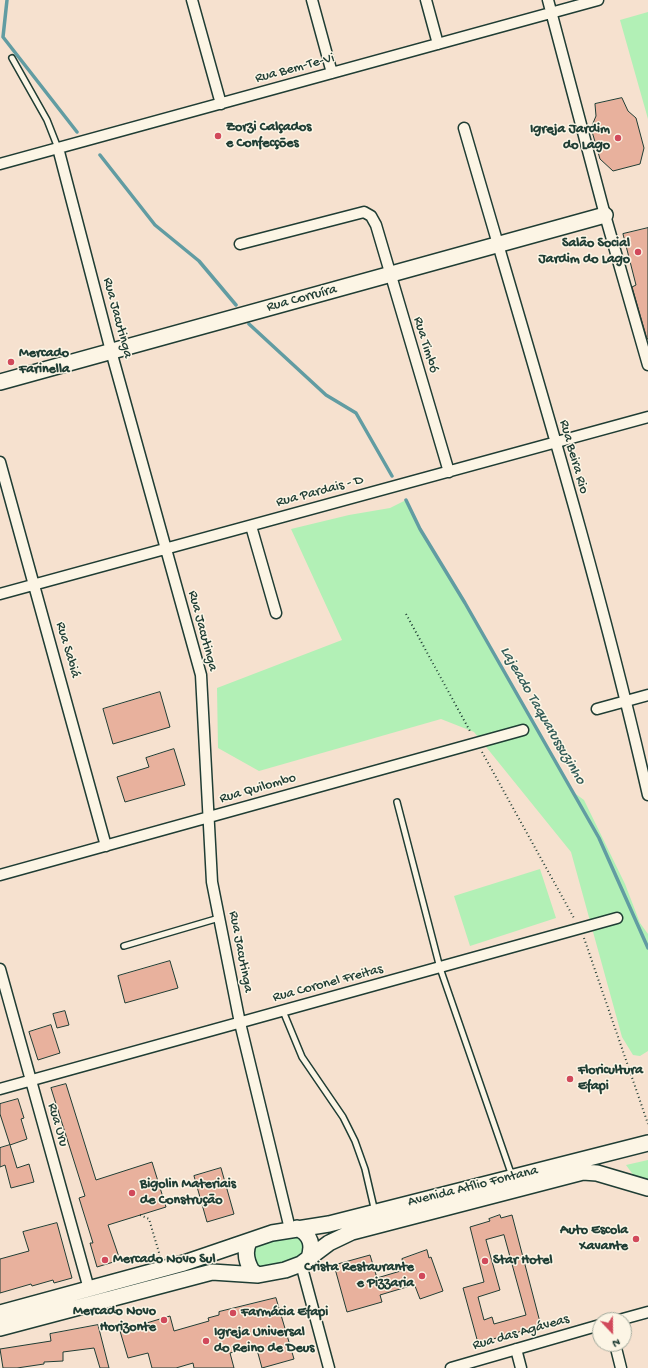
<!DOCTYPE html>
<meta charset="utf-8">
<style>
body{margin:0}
#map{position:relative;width:648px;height:1368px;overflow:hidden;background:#f6e1cf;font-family:"Gochi Hand",sans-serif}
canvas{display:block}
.north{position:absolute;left:592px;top:1312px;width:40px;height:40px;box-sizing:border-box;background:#fcf5e5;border:1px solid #a4ab9e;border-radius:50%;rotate:158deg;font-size:11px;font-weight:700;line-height:16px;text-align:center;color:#1f3d34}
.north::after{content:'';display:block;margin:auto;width:14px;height:18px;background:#d1495b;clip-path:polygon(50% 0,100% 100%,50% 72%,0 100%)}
</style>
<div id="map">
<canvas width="648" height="1368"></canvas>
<div class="north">N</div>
</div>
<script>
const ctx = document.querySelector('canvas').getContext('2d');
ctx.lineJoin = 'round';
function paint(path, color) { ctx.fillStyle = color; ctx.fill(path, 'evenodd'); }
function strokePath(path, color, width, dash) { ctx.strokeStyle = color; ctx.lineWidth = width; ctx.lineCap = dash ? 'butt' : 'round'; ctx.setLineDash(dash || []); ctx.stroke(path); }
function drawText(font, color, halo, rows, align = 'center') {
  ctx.font = font + ' "Gochi Hand",sans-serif'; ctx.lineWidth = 3; ctx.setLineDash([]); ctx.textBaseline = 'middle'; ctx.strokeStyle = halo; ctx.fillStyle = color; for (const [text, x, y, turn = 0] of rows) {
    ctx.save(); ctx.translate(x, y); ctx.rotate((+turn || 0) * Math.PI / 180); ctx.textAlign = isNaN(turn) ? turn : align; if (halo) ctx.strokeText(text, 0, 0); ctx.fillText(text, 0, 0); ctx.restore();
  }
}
const green = new Path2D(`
 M648 12V119L620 20Z
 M406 500 420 529 465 603 573 792 584 800 625 884 640 923 648 934V1051L640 1056 633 1055 622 1037 571 852 474 732 441 719 259 771 218 748 217 688 342 640 291 529 349 515 390 508Z
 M540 869 556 918 470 946 454 896Z
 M648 1160V1181L634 1176 626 1165Z
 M297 1236C304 1242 304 1247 303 1256L284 1266 258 1268 250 1249 259 1241Z`);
const stream = new Path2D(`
 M7 0 3 37 77 132
 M100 155 155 225 199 261 236 305
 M249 324 326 395 356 413 392 476
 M406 500 420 529 465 603 599 838 648 948`);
const building = new Path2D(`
 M622 98 628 111 636 118 644 148 640 164 613 171 600 159 591 128 596 116 595 104Z
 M648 228V339H647L632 287 636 285 623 234Z
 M160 692 170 727 113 744 103 709Z
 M174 749 185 785 125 802 117 777 149 767 146 758Z
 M170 961 178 988 125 1003 118 976Z
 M65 1011 69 1025 57 1028 53 1014Z
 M51 1025 60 1053 38 1060 29 1032Z
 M66 1084 96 1180 152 1162 166 1207 108 1225 120 1260 97 1267 90 1243H93L79 1198 85 1196 51 1088Z
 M18 1099 24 1118 21 1119 27 1139 10 1145 0 1114V1104Z
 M10 1145 17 1168 29 1164 34 1182 11 1188 5 1165 0 1167V1148Z
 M221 1168 234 1214 207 1222 194 1176Z
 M500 1215 501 1218 512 1215 541 1326 478 1343 463 1288 484 1282 470 1227 490 1221 489 1219ZM504 1235 526 1315 494 1324 492 1317 484 1320 478 1297 500 1290 486 1240Z
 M57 1223 72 1278 54 1283 53 1280 32 1286 31 1284 0 1293V1259L29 1251 23 1232Z
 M427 1250 429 1258 431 1257 443 1291 420 1299 415 1286H410L380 1295 382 1302 347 1312 334 1265 370 1255 377 1278 404 1270 402 1259Z
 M276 1298 294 1359 262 1368 256 1346 230 1353 234 1368H194L193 1363 176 1368H152L148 1353 128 1358 120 1331 170 1316 174 1331 209 1321 208 1318 219 1315V1312Z
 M98 1325 109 1368H100L94 1348 63 1352V1361L44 1362V1364L17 1368H3L0 1349 51 1341 50 1334Z`);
const path = new Path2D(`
 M406 614 471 733
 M482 752 575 920
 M584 938 648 1124
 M140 1215 149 1219 160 1256`);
const lane = new Path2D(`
 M12 58 47 120 58 148
 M397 802 440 968 512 1176
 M124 946 219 918
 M283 1011 302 1057 343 1117 355 1141 365 1169 375 1212`);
const street = new Path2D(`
 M192 0 221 104
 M312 0 332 73
 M426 0 438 44
 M548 0 605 215 648 365
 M464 128C528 349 597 570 648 795
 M58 148 111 351 201 675 212 882 240 1023 290 1229
 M0 164 598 0
 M240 244 364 212 371 216 376 225 449 472
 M0 462 106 846
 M251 526 276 613
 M0 594 648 417
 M597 709 648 695
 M0 875 523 730
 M0 969 89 1289
 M0 1089 617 918
 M301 1264 329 1368
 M619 1320 648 1312
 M615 1344 621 1368
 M516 1349 521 1368
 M451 1368 600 1325`);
const secondary = new Path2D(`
 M0 382 605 215
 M297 1228C311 1234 314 1246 308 1260
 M249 1242C244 1252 246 1261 252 1271L258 1275
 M0 1313 184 1263 272 1233 329 1224 648 1143
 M0 1328 212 1272 258 1275 285 1270 301 1264 329 1243 352 1232 583 1172 597 1173 648 1188`);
const markers = [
 [218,136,4,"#d1495b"],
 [618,138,4,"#d1495b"],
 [638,252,4,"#d1495b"],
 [11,362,4,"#d1495b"],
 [570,1079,4,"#d1495b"],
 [132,1193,4,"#d1495b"],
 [636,1239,4,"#d1495b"],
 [105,1260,4,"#d1495b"],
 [485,1261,4,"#d1495b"],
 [422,1276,4,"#d1495b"],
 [233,1313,4,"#d1495b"],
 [164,1320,4,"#d1495b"],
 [206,1341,4,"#d1495b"]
];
const streetNames = [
 ["Rua Bem-Te-Vi",295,69,-15],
 ["Rua Corruíra",302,299,-15],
 ["Rua Jacutinga",117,318,75],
 ["Rua Timbó",425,345,73],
 ["Rua Beira Rio",573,457,74],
 ["Rua Pardais - D",320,492,-15],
 ["Rua Jacutinga",202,631,75],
 ["Rua Sabiá",67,650,74],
 ["Rua Quilombo",258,789,-16],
 ["Rua Jacutinga",240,952,79],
 ["Rua Coronel Freitas",328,984,-15],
 ["Rua Uru",57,1125,74],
 ["Avenida Atílio Fontana",473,1187,-14],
 ["Rua das Agáveas",521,1333,-16]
];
const poiNames = [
 ["Zorzi Calçados",226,128],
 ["e Confecções",226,144],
 ["Igreja Jardim",610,130,"right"],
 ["do Lago",610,146,"right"],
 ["Salão Social",630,244,"right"],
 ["Jardim do Lago",630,260,"right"],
 ["Mercado",19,354],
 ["Farinella",19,370],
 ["Floricultura",578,1071],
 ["Efapi",578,1087],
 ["Bigolin Materiais",140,1185],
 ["de Construção",140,1201],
 ["Auto Escola",628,1231,"right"],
 ["Xavante",628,1247,"right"],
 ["Mercado Novo Sul",113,1260],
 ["Star Hotel",493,1261],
 ["Crista Restaurante",414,1268,"right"],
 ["e Pizzaria",414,1284,"right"],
 ["Mercado Novo",156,1312,"right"],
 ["Horizonte",156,1328,"right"],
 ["Farmácia Efapi",241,1313],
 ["Igreja Universal",214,1333],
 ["do Reino de Deus",214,1349]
];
const waterNames = [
 ["Lajeado Taquarussuzinho",542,716,60]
];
paint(green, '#b2f0b6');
strokePath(stream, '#619ca2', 3.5);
paint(building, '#e8b19d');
strokePath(building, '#1f3d34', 1);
strokePath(lane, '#1f3d34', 8);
strokePath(street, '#1f3d34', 13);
strokePath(secondary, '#1f3d34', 18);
strokePath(path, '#1f3d34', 2, [1, 3]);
strokePath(lane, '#fcf5e5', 5);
strokePath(street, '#fcf5e5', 10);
strokePath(secondary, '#fcf5e5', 15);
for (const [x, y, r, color] of markers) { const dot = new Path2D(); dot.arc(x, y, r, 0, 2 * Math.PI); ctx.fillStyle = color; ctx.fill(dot); strokePath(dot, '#fcf5e5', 1.5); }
drawText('14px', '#1f3d34', '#fcf5e5', streetNames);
drawText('bold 14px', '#1f3d34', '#fcf5e5', poiNames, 'left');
drawText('italic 15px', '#355d59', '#fcf5e5', waterNames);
</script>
